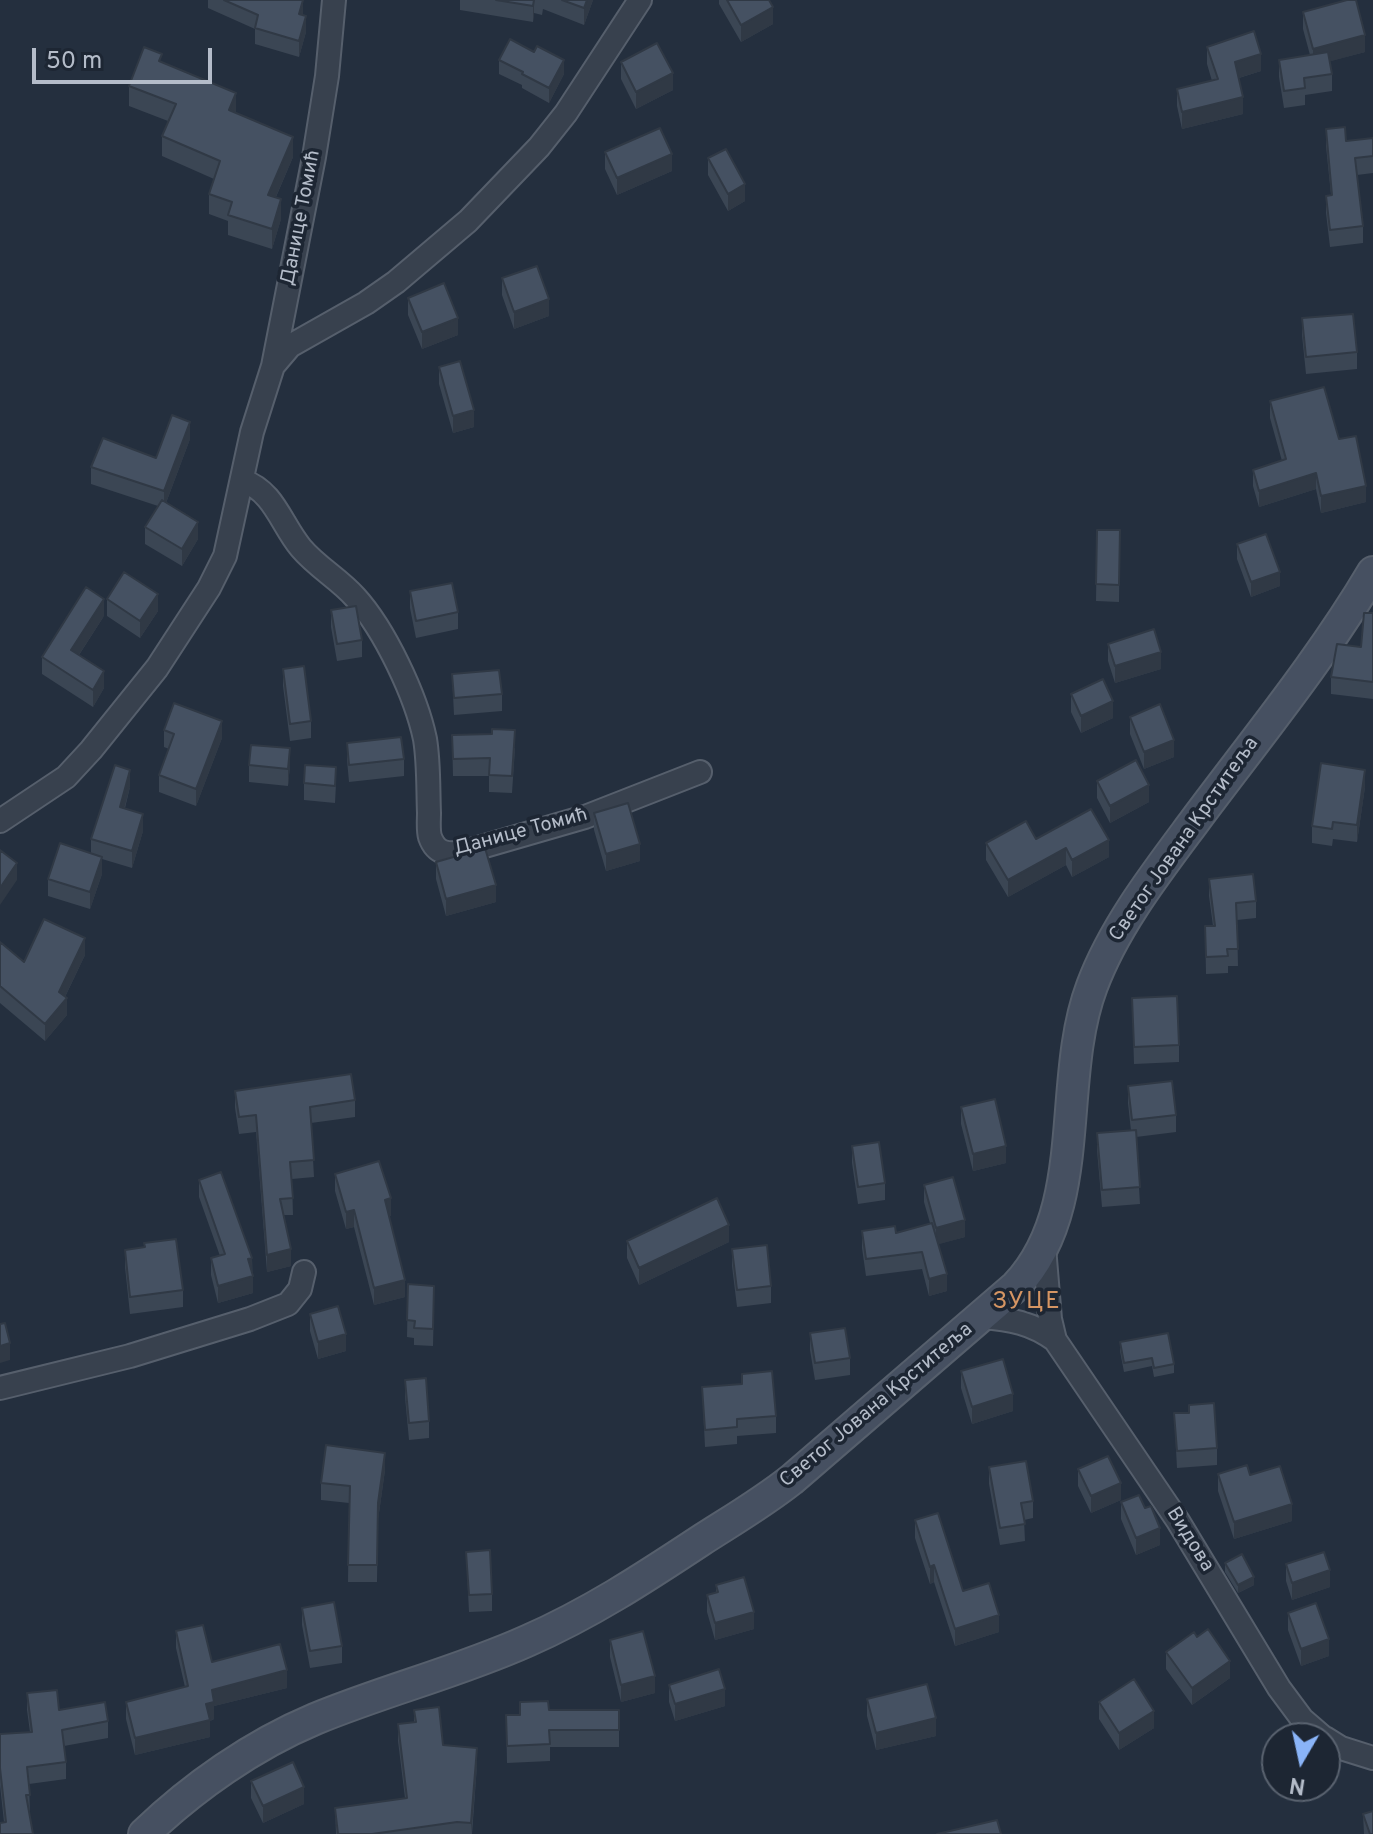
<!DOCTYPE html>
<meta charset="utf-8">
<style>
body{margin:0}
#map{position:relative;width:1373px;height:1834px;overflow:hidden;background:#242f3e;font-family:Overpass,sans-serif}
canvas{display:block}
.north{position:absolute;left:1261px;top:1722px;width:80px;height:80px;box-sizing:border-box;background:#1d2633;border:2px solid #59626f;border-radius:50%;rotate:189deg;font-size:22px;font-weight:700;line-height:32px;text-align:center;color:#b4bcc9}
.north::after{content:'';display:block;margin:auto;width:28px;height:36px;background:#8ab4f8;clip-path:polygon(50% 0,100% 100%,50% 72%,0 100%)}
.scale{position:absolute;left:32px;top:48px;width:180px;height:36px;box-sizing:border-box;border:4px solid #b4bcc9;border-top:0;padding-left:10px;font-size:24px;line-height:28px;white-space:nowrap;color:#b4bcc9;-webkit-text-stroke:6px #1d2633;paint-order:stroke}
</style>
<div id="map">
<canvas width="1373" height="1834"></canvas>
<div class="north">N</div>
<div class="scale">50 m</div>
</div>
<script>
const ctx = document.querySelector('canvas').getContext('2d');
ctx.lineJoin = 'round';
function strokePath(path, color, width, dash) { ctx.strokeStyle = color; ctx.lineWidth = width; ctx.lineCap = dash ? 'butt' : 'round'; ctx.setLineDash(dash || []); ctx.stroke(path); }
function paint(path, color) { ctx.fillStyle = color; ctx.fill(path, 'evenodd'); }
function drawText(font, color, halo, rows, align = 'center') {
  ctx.font = font + ' Overpass,sans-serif'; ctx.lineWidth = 7; ctx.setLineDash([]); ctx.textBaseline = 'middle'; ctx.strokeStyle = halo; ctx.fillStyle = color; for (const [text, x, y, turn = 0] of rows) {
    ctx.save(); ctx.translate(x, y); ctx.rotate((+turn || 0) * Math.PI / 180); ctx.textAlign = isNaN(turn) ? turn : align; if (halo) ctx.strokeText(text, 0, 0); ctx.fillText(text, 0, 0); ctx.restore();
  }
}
const street = new Path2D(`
 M273 366 290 346 366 303 396 282 468 221 539 147 566 113 640 0
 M243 481C274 491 281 524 301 548 317 567 339 579 355 597 385 630 416 696 425 739 429 763 428 789 429 813 429 820 428 830 430 837 436 854 448 855 464 852L585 817 700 772
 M0 821 66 777 91 750 157 668 209 588 225 556 252 432 273 366 314 157 327 76 334 0
 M1044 1247 1050 1319 1055 1340 1178 1521 1279 1688 1302 1719 1324 1738
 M982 1317C1010 1319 1032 1323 1055 1340
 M0 1388 130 1356 250 1319 288 1304 300 1289 304 1272
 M1325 1738 1341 1748 1373 1758`);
const secondary = new Path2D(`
 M144 1834C193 1787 253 1745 315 1719 385 1690 458 1672 527 1641 589 1614 644 1578 700 1541 731 1521 762 1503 791 1480L1016 1286C1090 1208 1056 1081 1092 986 1114 927 1156 873 1194 822 1255 740 1321 660 1373 572`);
const wall = new Path2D(`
 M208 0H303V15L306 32 299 57 255 44V29L208 8Z
 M460 0H593L584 25 543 9 542 15 534 13 533 22 460 10Z
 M719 0H769L773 24 741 42 719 4Z
 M1303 12 1365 52 1330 61 1332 74V91L1305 95V105L1284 108 1279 77V60L1310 55 1303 29Z
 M1207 47 1261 71 1239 78 1243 114 1182 129 1177 106V89L1212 81 1207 64Z
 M499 60 564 74 549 103 522 88V85L499 74Z
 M162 62 236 113 293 157 276 197 281 219 272 249 228 235V221L209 214V194L214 179 162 156V136L168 121 129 106V86Z
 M621 62 673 90 636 109 621 79Z
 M1326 129 1346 141 1373 138V173L1357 175 1363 226V243L1330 247 1326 213V196L1331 195 1326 146Z
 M605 152 672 171 617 195 605 169Z
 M708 158 745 201 728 211 708 175Z
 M502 278 549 316 514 329 502 295Z
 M408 298 458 335 422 349 408 315Z
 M1302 318 1357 352V369L1306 374 1302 335Z
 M439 367 474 427 453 433 439 384Z
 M1270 401 1339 439 1366 502 1321 513 1316 489 1259 507 1253 486V470L1282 461 1270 418Z
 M190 439 166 503 198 539 182 566 145 544V527L158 506 91 484V467L156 458Z
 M1097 530H1120L1119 602 1096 601Z
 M1237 544 1280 586 1251 597 1237 559Z
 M410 591 458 612V629L416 638 410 608Z
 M107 599 158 611 140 638 107 616Z
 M331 610 362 640V657L337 661 331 627Z
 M1373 613V699L1331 694V677L1361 647Z
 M104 616 79 655 104 688 93 707 42 674V657Z
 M1108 644 1161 669 1115 683 1108 661Z
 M283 669 311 721V738L290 741 283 686Z
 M452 674 502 694V711L454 715Z
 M1071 694 1113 718 1081 733 1071 712Z
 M1130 717 1174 757 1144 769 1130 734Z
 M164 730 222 738 196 806 159 792V775L169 749 164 747Z
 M452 735 515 748 512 793 489 792V776H453Z
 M347 743 404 759V776L349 782 347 760Z
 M249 765H290L288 786 249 782Z
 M1097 781 1149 802 1110 823 1097 798Z
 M304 783 336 784 335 803 304 800Z
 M130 787 125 808 143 831 132 868 102 859V874L90 909 48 896V879L91 853V839Z
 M1365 787 1357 842 1333 839 1332 846 1312 843V826Z
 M594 813 640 861 606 871 594 830Z
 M1036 839 1109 857 1072 877 1066 865 1008 897 986 860V843Z
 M436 862 496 902 446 916 436 879Z
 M1209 879 1256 901V918L1237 920 1238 966H1228V973L1206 974 1205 926H1213L1209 896Z
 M0 942 24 962 85 955 65 997 67 1015 45 1041 0 1003Z
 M1132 998 1179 1045V1062L1134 1064Z
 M1128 1086 1176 1115V1132L1136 1137 1140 1204 1102 1207 1097 1150V1133L1131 1131 1128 1103Z
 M235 1091 355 1100V1117L311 1123 314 1177 292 1179 293 1215H284L291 1266 267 1272 256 1132 239 1134 235 1108Z
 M961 1107 1006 1163 973 1171 961 1124Z
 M852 1146 885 1183V1200L858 1204 852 1163Z
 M335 1174 391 1216H389L405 1297 374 1305 354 1227 346 1229 335 1191Z
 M199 1180 252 1258 253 1293 218 1303 211 1275V1258L220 1256 199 1197Z
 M924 1185 965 1237 938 1244 947 1291 929 1296 922 1269 866 1276 862 1248V1231L896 1233 930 1223 924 1202Z
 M627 1241 729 1242 639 1285 627 1258Z
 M732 1249 771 1286V1303L737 1307 732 1266Z
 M125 1250 183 1290V1307L130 1314 125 1267Z
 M408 1284 434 1303 433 1346 414 1345V1338L407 1337Z
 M310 1314 346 1351 318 1359 310 1331Z
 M810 1333 850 1358V1375L815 1380 810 1350Z
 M1120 1342 1174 1364V1373L1154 1377 1152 1366 1124 1372 1120 1351Z
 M961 1371 1013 1411 972 1424 961 1388Z
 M742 1374 776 1416V1433L737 1436V1444L705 1447 702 1387 742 1384Z
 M405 1380 429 1421V1438L409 1440 405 1397Z
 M1174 1413 1217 1448V1465L1177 1468Z
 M989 1467 1033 1501V1518L1024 1520 1025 1541 1000 1545 989 1484Z
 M1078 1469 1121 1500 1091 1513 1078 1486Z
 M385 1470 378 1520 377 1582H348L349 1503 321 1500V1483Z
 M1218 1474 1250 1475 1292 1521 1234 1539 1218 1491Z
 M1121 1502 1145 1508 1160 1545 1136 1555 1121 1519Z
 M915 1520 963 1591 999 1632 955 1646 934 1582 930 1584 915 1538Z
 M466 1552 492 1594V1611L469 1612Z
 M1225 1563 1254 1585 1238 1593 1225 1572Z
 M1286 1564 1330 1587 1292 1600 1286 1581Z
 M716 1585 754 1629 715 1640 707 1612V1595L716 1593Z
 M302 1608 342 1646V1663L310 1668 302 1625Z
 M1288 1613 1329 1656 1301 1666 1288 1630Z
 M176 1631 212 1662 287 1688 214 1706V1719L210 1721V1737L135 1755 126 1719V1702L185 1687 176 1648Z
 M610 1640 655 1693 621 1702 610 1657Z
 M1166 1652 1230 1678 1192 1705 1166 1669Z
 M669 1685 725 1706 675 1721 669 1702Z
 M27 1693 59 1710 108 1721V1738L64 1746 66 1762V1779L29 1784 30 1812 4 1822 0 1785V1734L30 1732 27 1710Z
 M867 1699 936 1736 876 1750 867 1716Z
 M520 1702 549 1710H619V1747H550V1761L507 1763 506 1715H520Z
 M1099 1702 1154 1728 1119 1750 1099 1719Z
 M414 1710 443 1745 477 1765 472 1834H336L335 1808 405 1798 398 1741V1724L414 1722Z
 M251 1781 304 1804 263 1823 251 1798Z
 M1363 1814 1373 1834H1364Z`);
const shadedWall = new Path2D(`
 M303 0V13L299 30V14Z
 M534 0V13L533 22V6Z
 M587 0H593L584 25V8Z
 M773 7V24L741 42V25Z
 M306 16V32L299 57V41Z
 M1365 35V52L1313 66V49Z
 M1261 54V71L1235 79V62Z
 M564 60V74L549 103V88Z
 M673 73V90L636 109V92Z
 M236 93V113L229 110Z
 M1243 97V114L1182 129V112Z
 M293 137V157L268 215V195Z
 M672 154V171L617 195V178Z
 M745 184V201L728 211V194Z
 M281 199V219L272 249V229Z
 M549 299V316L514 329V312Z
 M458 318V335L422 349V332Z
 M474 410V427L453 433V416Z
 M190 422V439L164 508V491Z
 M1316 473V489L1259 507V491Z
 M1366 486V502L1321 513V496Z
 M198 522V539L182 566V549Z
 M1280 572V586L1251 597V582Z
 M158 594V611L140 638V621Z
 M104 599V616L71 667V650Z
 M1161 652V669L1115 683V666Z
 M104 671V688L93 707V690Z
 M1113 701V718L1081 733V716Z
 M222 721V738L196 806V789Z
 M1174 740V757L1144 769V752Z
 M290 748V765L288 786V769Z
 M130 770V787L120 824V807Z
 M1365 770V787L1357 842V825Z
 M1149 785V802L1110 823V806Z
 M143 814V831L132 868V851Z
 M1109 840V857L1072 877V860Z
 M640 844V861L606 871V854Z
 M1066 848V865L1008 897V880Z
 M102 857V874L90 909V892Z
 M17 863V880L0 905V888Z
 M496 885V902L446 916V899Z
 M85 938V955L60 1007 67 998V1015L45 1041V1024L59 992Z
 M1006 1146V1163L973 1171V1154Z
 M391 1198V1216L385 1217V1200Z
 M354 1210V1227L346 1229V1212Z
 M965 1220V1237L936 1245V1228Z
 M729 1225V1242L639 1285V1268Z
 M291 1249V1266L267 1272V1255Z
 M252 1258V1275L248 1259Z
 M947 1274V1291L929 1296V1279Z
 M253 1276V1293L218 1303V1286Z
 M405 1280V1297L374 1305V1288Z
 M346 1334V1351L318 1359V1342Z
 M10 1343V1360L0 1363V1346Z
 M1013 1394V1411L972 1424V1407Z
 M385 1453V1470L378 1520 377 1582 378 1503Z
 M1121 1483V1500L1091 1513V1496Z
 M1292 1504V1521L1234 1539V1522Z
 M1160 1528V1545L1136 1555V1538Z
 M934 1565V1582L930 1584V1567Z
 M1330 1570V1587L1292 1600V1583Z
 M1254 1577V1585L1238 1593V1585Z
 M754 1612V1629L715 1640V1623Z
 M999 1615V1632L955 1646V1629Z
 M1329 1639V1656L1301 1666V1649Z
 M1230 1661V1678L1192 1705V1688Z
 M287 1670V1688L214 1706V1719L210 1721V1737L135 1755V1738L206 1704 212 1690Z
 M655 1676V1693L621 1702V1685Z
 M725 1689V1706L675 1721V1704Z
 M1154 1711V1728L1119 1750V1733Z
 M936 1718V1736L876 1750V1733Z
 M477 1748V1765L471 1834V1823Z
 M304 1787V1804L263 1823V1806Z`);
const building = new Path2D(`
 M224 0H303L299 14 306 16 299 41 255 28 258 15Z
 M496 0H534L533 6Z
 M562 0H587L584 8Z
 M727 0H769L773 7 741 25Z
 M1347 0H1356L1365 35 1313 49 1303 12Z
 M1254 31 1261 54 1235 62 1243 97 1182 112 1177 89 1218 79 1207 47Z
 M510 39 534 52 537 46 564 60 549 88 522 74 523 72 499 60Z
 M657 43 673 73 636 92 621 62Z
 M144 47 162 54 159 61 236 93 229 110 293 137 268 195 281 199 272 229 228 215 232 202 209 194 220 161 162 136 176 104 129 86Z
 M1328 52 1332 74 1304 78 1305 88 1284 91 1279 60Z
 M1345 127 1346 141 1373 138V156L1355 158 1363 226 1330 230 1326 196 1332 195 1326 129Z
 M660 128 672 154 617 178 605 152Z
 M726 149 745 184 728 194 708 158Z
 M537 266 549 299 514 312 502 278Z
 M444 283 458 318 422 332 408 298Z
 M1353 314 1357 352 1306 357 1302 318Z
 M460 361 474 410 453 416 439 367Z
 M1324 387 1339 439 1356 436 1366 486 1321 496 1316 473 1259 491 1253 470 1286 459 1270 401Z
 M172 415 190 422 164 491 91 467 103 438 156 458Z
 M162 500 198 522 182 549 145 527Z
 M1097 530H1120L1119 585 1096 584Z
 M1266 534 1280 572 1251 582 1237 544Z
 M124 572 158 594 140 621 107 599Z
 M452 583 458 612 416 621 410 591Z
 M86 587 104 599 71 650 104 671 93 690 42 657Z
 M356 606 362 640 337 644 331 610Z
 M1364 613H1373V682L1331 677 1337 644 1361 647Z
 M1154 629 1161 652 1115 666 1108 644Z
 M304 666 311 721 290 724 283 669Z
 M499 670 502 694 454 698 452 674Z
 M1103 679 1113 701 1081 716 1071 694Z
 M174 703 222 721 196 789 159 775 174 734 164 730Z
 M1160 704 1174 740 1144 752 1130 717Z
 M492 729 515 730 512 776 489 775 490 758 453 759 452 735 492 734Z
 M401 737 404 759 349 765 347 743Z
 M251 745 290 748 288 769 249 765Z
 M1136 760 1149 785 1110 806 1097 781Z
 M1321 763 1365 770 1357 825 1333 822 1332 829 1312 826Z
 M115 765 130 770 120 807 143 814 132 851 91 839Z
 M305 765 336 767 335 786 304 783Z
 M628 803 640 844 606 854 594 813Z
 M1091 809 1109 840 1072 860 1066 848 1008 880 986 843 1026 821 1036 839Z
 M60 843 102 857 90 892 48 879Z
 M485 848 496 885 446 899 436 862Z
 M0 850 17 863 0 888Z
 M1253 874 1256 901 1236 903 1238 949H1227L1228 956 1206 957 1205 926H1215L1209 879Z
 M44 919 85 938 59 992 67 998 45 1024 0 986V942L24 962Z
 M1177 996 1179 1045 1134 1047 1132 998Z
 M351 1074 355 1100 310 1107 314 1160 290 1162 293 1198 280 1199 291 1249 267 1255 256 1115 239 1117 235 1091Z
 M1172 1081 1176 1115 1132 1120 1128 1086Z
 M995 1099 1006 1146 973 1154 961 1107Z
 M1136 1130 1140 1187 1102 1190 1097 1133Z
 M879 1142 885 1183 858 1187 852 1146Z
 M379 1161 391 1198 385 1200 405 1280 374 1288 354 1210 346 1212 335 1174Z
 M221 1172 252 1258 248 1259 253 1276 218 1286 211 1258 225 1254 199 1180Z
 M953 1177 965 1220 936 1228 924 1185Z
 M717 1198 729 1225 639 1268 627 1241Z
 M932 1223 947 1274 929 1279 922 1252 866 1259 862 1231 895 1226 896 1233Z
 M176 1239 183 1290 130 1297 125 1250 145 1247 144 1243Z
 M767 1245 771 1286 737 1290 732 1249Z
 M408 1284 434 1286 433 1329 414 1328 415 1321 407 1320Z
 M338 1306 346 1334 318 1342 310 1314Z
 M5 1323 10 1343 0 1346V1324Z
 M845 1328 850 1358 815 1363 810 1333Z
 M1168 1333 1174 1364 1154 1368 1152 1358 1124 1363 1120 1342Z
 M1003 1359 1013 1394 972 1407 961 1371Z
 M772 1371 776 1416 737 1419V1427L705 1430 702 1387 742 1384V1374Z
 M426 1378 429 1421 409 1423 405 1380Z
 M1214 1403 1217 1448 1177 1451 1174 1413H1189V1405Z
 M326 1445 385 1453 378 1503 377 1565H348L350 1486 321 1483Z
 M1108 1456 1121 1483 1091 1496 1078 1469Z
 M1026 1461 1033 1501 1021 1503 1025 1524 1000 1528 989 1467Z
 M1247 1465 1250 1475 1280 1466 1292 1504 1234 1522 1218 1474Z
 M1139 1495 1145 1508 1151 1506 1160 1528 1136 1538 1121 1502Z
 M938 1513 963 1591 989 1583 999 1615 955 1629 934 1565 930 1567 915 1520Z
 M490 1550 492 1594 469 1595 466 1552Z
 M1324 1552 1330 1570 1292 1583 1286 1564Z
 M1242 1554 1254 1577 1238 1585 1225 1563Z
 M744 1577 754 1612 715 1623 707 1595 718 1592 716 1585Z
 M334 1602 342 1646 310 1651 302 1608Z
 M1316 1603 1329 1639 1301 1649 1288 1613Z
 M203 1625 212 1662 280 1644 287 1670 212 1690 214 1702 206 1704 210 1720 135 1738 126 1702 188 1686 176 1631Z
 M1208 1629 1230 1661 1192 1688 1166 1652 1194 1632 1197 1637Z
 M643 1631 655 1676 621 1685 610 1640Z
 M719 1669 725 1689 675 1704 669 1685Z
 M1134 1679 1154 1711 1119 1733 1099 1702Z
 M927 1684 936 1718 876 1733 867 1699Z
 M57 1690 59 1710 105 1702 108 1721 62 1730 66 1762 27 1767 30 1795H26L33 1834H0V1823L6 1822 0 1768V1734L32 1732 27 1693Z
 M548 1701 549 1710H619V1730H549L550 1744 507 1746 506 1715H520V1702Z
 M439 1707 443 1745 477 1748 471 1823 457 1822 372 1834H338L335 1808 407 1798 398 1724 416 1722 414 1710Z
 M293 1762 304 1787 263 1806 251 1781Z
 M1373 1811V1834H1370L1363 1814Z
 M997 1820 1001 1834H937Z`);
const streetNames = [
 ["Данице Томић",302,218,-79],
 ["Данице Томић",521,833,-15],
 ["Светог Јована Крститеља",1185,840,-55],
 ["Светог Јована Крститеља",877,1406,-40],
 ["Видова",1189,1540,58]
];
const quarterNames = [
 ["ЗУЦЕ",1027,1303]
];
strokePath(street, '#565f6c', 26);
strokePath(secondary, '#565f6c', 34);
strokePath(street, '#38414e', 22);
strokePath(secondary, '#465061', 30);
paint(wall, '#3b4654');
paint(shadedWall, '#303945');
paint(building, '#455162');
strokePath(building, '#303945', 2);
drawText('20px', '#b4bcc9', '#1d2633', streetNames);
ctx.letterSpacing = '2px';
drawText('24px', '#d59563', '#1d2633', quarterNames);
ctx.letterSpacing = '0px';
</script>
